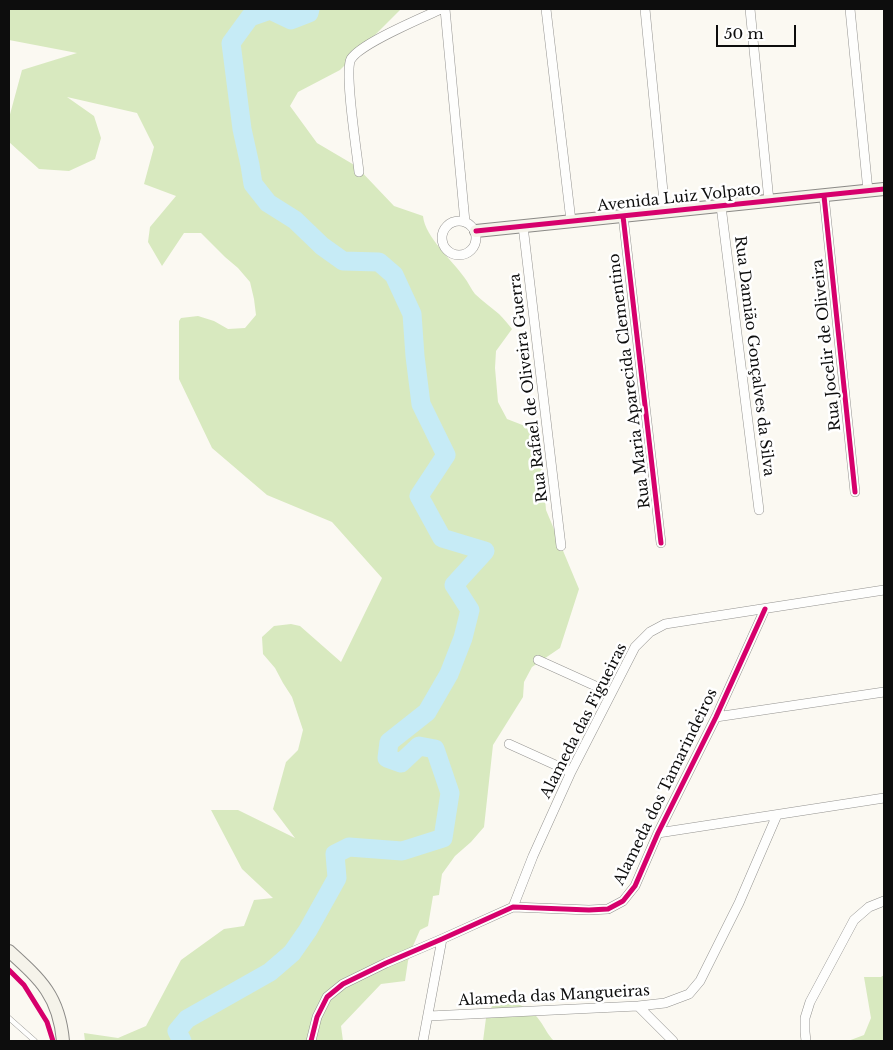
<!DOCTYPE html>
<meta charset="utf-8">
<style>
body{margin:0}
#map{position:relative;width:893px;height:1050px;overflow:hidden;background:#fbf9f2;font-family:"Libre Baskerville",serif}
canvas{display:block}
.frame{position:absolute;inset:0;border:10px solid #0d0d0d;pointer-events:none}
.scale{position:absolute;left:716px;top:25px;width:80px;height:22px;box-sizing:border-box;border:2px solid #0d0d0d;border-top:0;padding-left:6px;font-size:15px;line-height:18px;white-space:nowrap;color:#0d0d0d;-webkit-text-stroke:4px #fff;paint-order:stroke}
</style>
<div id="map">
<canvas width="893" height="1050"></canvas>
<div class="frame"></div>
<div class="scale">50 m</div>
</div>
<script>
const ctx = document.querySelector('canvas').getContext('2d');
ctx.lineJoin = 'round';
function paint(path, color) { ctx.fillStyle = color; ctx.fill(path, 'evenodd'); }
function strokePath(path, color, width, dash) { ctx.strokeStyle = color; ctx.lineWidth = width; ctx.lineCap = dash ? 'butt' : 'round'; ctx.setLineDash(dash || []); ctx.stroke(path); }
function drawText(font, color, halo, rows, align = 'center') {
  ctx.font = font + ' "Libre Baskerville",serif'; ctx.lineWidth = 5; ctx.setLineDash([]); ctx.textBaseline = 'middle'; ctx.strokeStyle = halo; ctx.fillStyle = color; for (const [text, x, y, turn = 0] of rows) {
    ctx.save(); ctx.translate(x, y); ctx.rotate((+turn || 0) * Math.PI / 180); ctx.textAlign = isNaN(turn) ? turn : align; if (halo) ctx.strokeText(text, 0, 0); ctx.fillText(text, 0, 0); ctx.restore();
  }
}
const forest = new Path2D(`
 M9 9H401L340 70 298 92 290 106 317 143 356 166 394 206 423 216C425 237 452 260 464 277 468 282 471 289 475 294 482 301 491 307 499 314 504 319 508 324 512 329L496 351 495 368 498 402 507 419 525 426 537 440 541 450 546 510 579 589 560 648 532 667 524 682 523 697 493 745 484 827 471 842 455 856 442 874 439 895 433 896 428 926 420 930 413 946 408 961 405 981 381 984 341 1026 343 1041H85L84 1033 118 1038 146 1026 181 960 224 929 244 926 254 900 273 898 242 869 211 810H238L295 838 273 809 286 762 298 750 303 730 292 697 283 683 275 668 263 654 262 637 274 626 291 624 300 626 341 662 382 578 332 522 267 495 212 448 179 379V321L181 318 198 316 214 321 228 329 245 328 256 315 254 299 250 282 238 268 225 257 201 233H184L162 266 148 242 150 227 176 196 144 184 154 147 137 113 67 97 94 116 101 138 95 159 69 171 39 169 9 142V118L22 70 77 53 9 40Z
 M884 975V1041H848L864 1035 871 1018 864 977H881Z
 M511 1001C523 1006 533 1010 540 1021 545 1028 548 1035 554 1041H483L486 1018 494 1002Z`);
const river = new Path2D(`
 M182 1041 177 1031 187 1019 270 972 292 953 308 930 337 878 335 854 349 847 402 851 443 838 450 793 435 749 419 746 401 763 387 758 389 742 427 712 449 674 463 638 470 610 454 585 485 551 442 538 419 496 446 455 421 404 415 356 412 314 394 275 379 262 343 261 322 246 295 220 268 203 253 184 250 165 242 129 231 43 250 17 270 10 291 20 309 13 310 9`);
const lane = new Path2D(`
 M9 1018 35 1041`);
const street = new Path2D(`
 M445 9 465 222
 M546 9 571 221
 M645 9 665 212
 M750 9 769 201
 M850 9 868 191
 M359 172C357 153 344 71 351 59 361 43 422 18 441 9
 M824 196 855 492
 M721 206 759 510
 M623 216 661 543
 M442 238a17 17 0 1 1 34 0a17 17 0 1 1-34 0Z
 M523 226 561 546
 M538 660 611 693
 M716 717 884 692
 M509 744 571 772
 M658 833 884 798
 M513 907 533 856 571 772 635 647 650 632 665 624 884 590
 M638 1006 673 1041
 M429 1016 638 1006 665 1003 689 994 700 981 739 903 777 815
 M311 1041 317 1017 327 997 343 984 386 963 442 939 513 907 589 910 608 909 623 901 635 886 658 833 716 717 765 609
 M423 1041 442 939
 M806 1041 805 1032V1018L810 1002 854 920 869 907 884 901`);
const secondary = new Path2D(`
 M476 231 884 189
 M9 951C41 980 59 996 63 1041`);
const cycleway = new Path2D(`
 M824 196 855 492
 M623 216 661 543
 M476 231 884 189
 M9 970 24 985 47 1022 53 1041
 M311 1041 317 1017 327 997 343 984 386 963 442 939 513 907 589 910 608 909 623 901 635 886 658 833 716 717 765 609`);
const streetNames = [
 ["Avenida Luiz Volpato",679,198,-6],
 ["Rua Jocelir de Oliveira",827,345,-96],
 ["Rua Damião Gonçalves da Silva",754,356,83],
 ["Rua Maria Aparecida Clementino",630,381,-97],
 ["Rua Rafael de Oliveira Guerra",529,388,-97],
 ["Alameda das Figueiras",584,721,-63],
 ["Alameda dos Tamarindeiros",666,787,-64],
 ["Alameda das Mangueiras",554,996,-3]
];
paint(forest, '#d8e9bf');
strokePath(river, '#c6ebf6', 19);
strokePath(lane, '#949390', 5.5);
strokePath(street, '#949390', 10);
strokePath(secondary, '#8b8a87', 14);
strokePath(lane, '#fefefd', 4.5);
strokePath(street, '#fefefd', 9);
strokePath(secondary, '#f5f3ea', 12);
strokePath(cycleway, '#d6006c', 5);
drawText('15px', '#0d0d0d', '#fff', streetNames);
</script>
